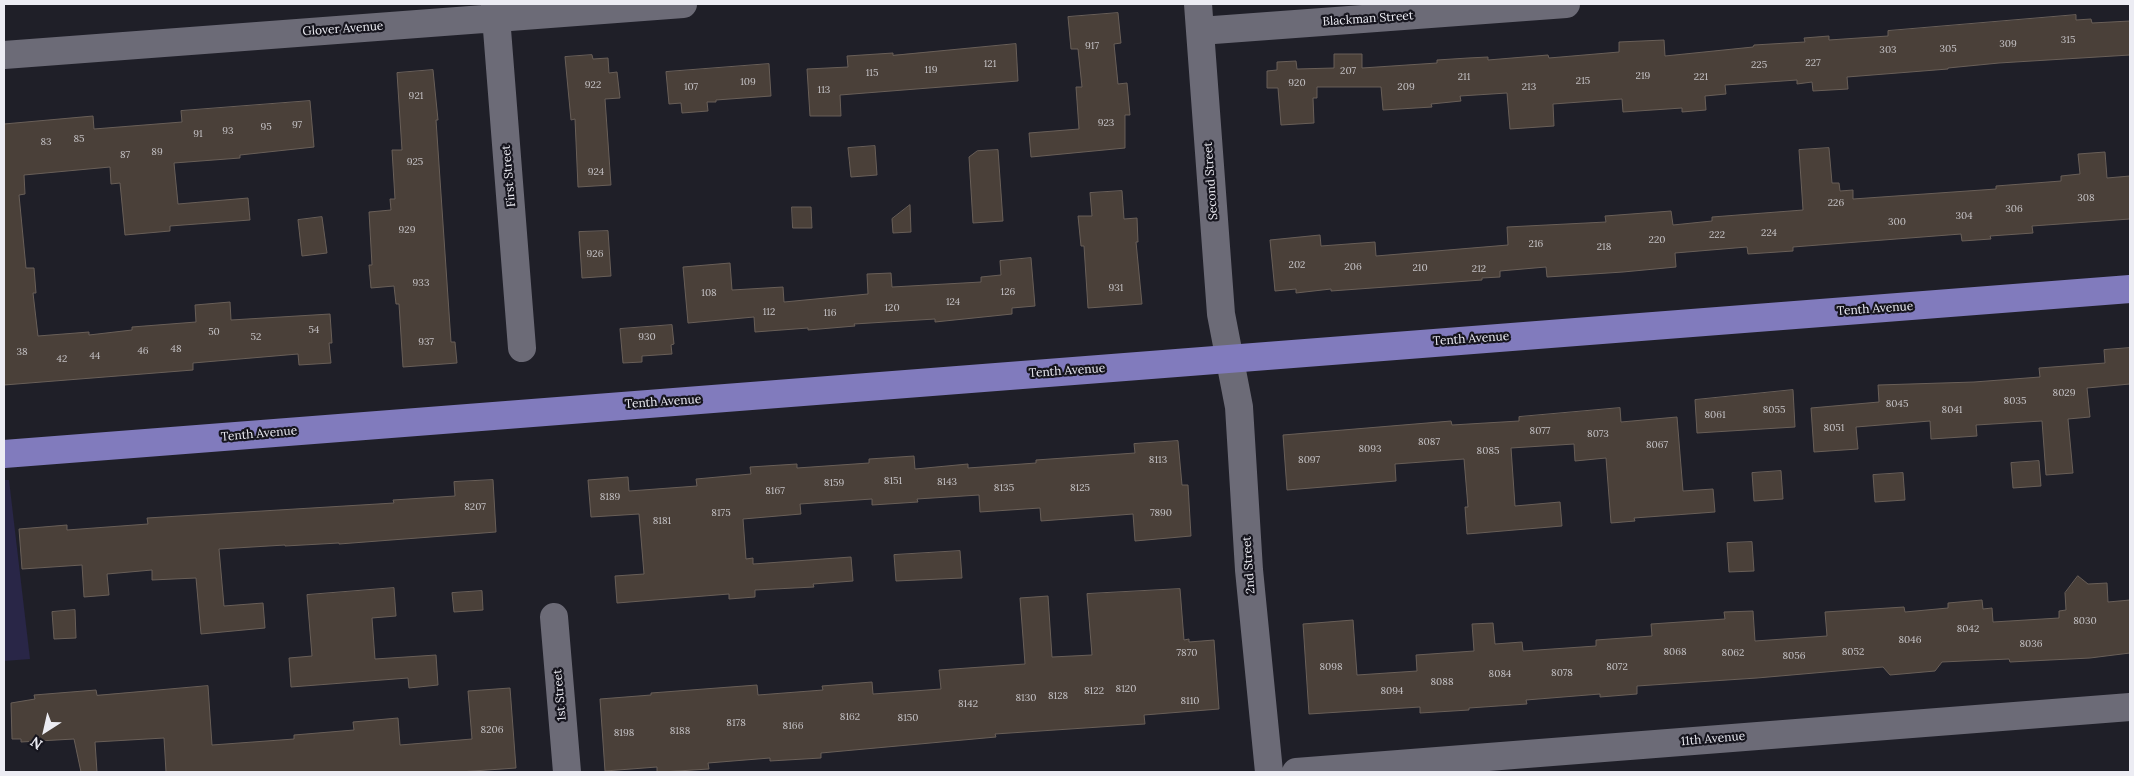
<!DOCTYPE html>
<style>
body{margin:0}
#map{position:relative;width:2134px;height:776px;overflow:hidden;background:#1f1f28;font-family:Lora,serif}
canvas{display:block}
.frame{position:absolute;inset:0;border:5px solid #ececf3;pointer-events:none}
.north{position:absolute;left:20px;top:706px;width:50px;height:50px;-webkit-text-stroke:4px #16151e;paint-order:stroke;rotate:215deg;font-size:14px;font-weight:700;line-height:20px;text-align:center;color:#ececf3}
.north::after{content:'';display:block;margin:auto;width:18px;height:22px;background:#ececf3;clip-path:polygon(50% 0,100% 100%,50% 72%,0 100%)}
</style>
<div id="map">
<canvas width="2134" height="776"></canvas>
<div class="frame"></div>
<div class="north">N</div>
</div>
<script>
const ctx = document.querySelector('canvas').getContext('2d');
ctx.lineJoin = 'round';
function paint(path, color) { ctx.fillStyle = color; ctx.fill(path, 'evenodd'); }
function strokePath(path, color, width, dash) { ctx.strokeStyle = color; ctx.lineWidth = width; ctx.lineCap = dash ? 'butt' : 'round'; ctx.setLineDash(dash || []); ctx.stroke(path); }
function drawText(font, color, halo, rows, align = 'center') {
  ctx.font = font + ' Lora,serif'; ctx.lineWidth = 4.5; ctx.setLineDash([]); ctx.textBaseline = 'middle'; ctx.strokeStyle = halo; ctx.fillStyle = color; for (const [text, x, y, turn = 0] of rows) {
    ctx.save(); ctx.translate(x, y); ctx.rotate((+turn || 0) * Math.PI / 180); ctx.textAlign = isNaN(turn) ? turn : align; if (halo) ctx.strokeText(text, 0, 0); ctx.fillText(text, 0, 0); ctx.restore();
  }
}
const green = new Path2D(`
 M4 480H9L30 659 4 661Z`);
const building = new Path2D(`
 M1118 13 1121 43 1114 44 1118 84 1127 83 1130 115H1125V148L1031 157 1029 133 1079 129 1076 87H1082L1078 49H1071L1068 17Z
 M2076 15V20L2091 19 2092 23 2130 21V55L1999 63 1948 68V69L1847 77 1848 89 1813 91 1812 82 1797 84V80L1725 85 1726 94 1705 96 1706 110 1682 112V108L1623 112 1622 99 1553 104 1554 126 1510 129 1507 93 1460 96 1461 101 1431 104 1432 107 1383 110 1381 87H1317V98H1313L1314 123 1281 125 1278 88H1267V71L1277 70V62L1296 61 1297 69 1334 68V54H1362V68L1437 63V60L1468 58 1488 57V60L1548 55 1549 58 1619 52V42L1664 40 1665 56 1753 47 1754 45 1805 42 1804 38 1829 36V40L1888 36V31Z
 M1016 44 1018 81 840 95 841 116H810L807 69 848 67 847 56 893 53V55Z
 M592 55 593 59 608 58 609 73 617 72 620 98 605 99 611 185 578 187 575 119 571 120 565 57Z
 M769 64 771 96 716 100V102H707L708 111 682 113 681 103 669 104 666 72Z
 M433 70 438 120H436L451 342H455L457 363 403 367 399 304H396L394 286 371 288 369 265H372L369 212 391 210 390 199H395L392 150H402L397 73Z
 M310 101 314 147 240 155V158L174 163 178 204 248 198 250 220 170 226V231L125 235 120 183 111 184 110 167 24 175 25 194 19 195 26 268H34L36 293H33L38 336 89 332V335L132 330V327L196 322 195 305 230 302 231 320 330 314 332 343H329L331 363 299 365 298 354 193 363V370L4 385V124L93 116 94 129 182 122 181 111Z
 M875 146 877 175 851 177 848 148Z
 M1829 148 1832 183H1839L1840 191 1853 190V199L1996 189V186L2061 181V176L2080 174 2078 154 2105 152 2107 178 2130 176V219L2032 226 2033 233 1990 236 1991 239 1962 241 1961 234 1793 247V251L1748 254 1747 247 1675 253 1676 267 1623 272 1547 277 1546 267 1500 271V277L1482 278V280L1331 291V289L1296 293V289L1275 291 1270 240 1320 235 1321 246 1375 242 1376 256 1508 245 1507 227 1606 222 1605 216 1671 211 1673 225 1712 221V217L1803 210 1799 150Z
 M998 150 1003 221 973 223 969 157 977 151Z
 M1122 191 1124 219 1137 218 1138 242H1136L1142 304 1088 308 1084 246H1081L1078 216H1092L1090 193Z
 M910 205 911 232 893 233 892 219Z
 M792 207H811L812 228H793Z
 M322 217 327 253 302 256 298 220Z
 M608 231 611 276 582 278 579 232Z
 M1031 258 1035 306 1012 308V314L935 322V319L854 324 855 326 808 330V328L755 332 754 317 688 323 683 267 730 263 732 290 783 287 784 302 868 294 867 274 891 273 892 287 981 282V277L1001 275 1000 261Z
 M672 325 674 344 671 345 672 354 642 356V362L623 363 620 329Z
 M2130 348V384L2087 388 2090 417 2068 419 2073 473 2046 475 2042 421 1976 425 1977 436 1931 439 1930 421 1856 427 1858 449 1814 452 1811 408 1879 402 1878 385 1974 382 2040 377 2039 368 2105 363 2104 350Z
 M1793 390 1795 427 1697 433 1695 400Z
 M1620 408 1621 422 1677 417 1683 491 1713 489 1715 512 1634 518 1635 521 1611 523 1606 458 1575 461 1574 444 1511 448 1515 506 1560 502 1562 526 1467 534 1465 507H1468L1464 459 1395 464 1396 481 1287 490 1283 435 1451 421 1452 425 1519 421V417Z
 M1178 441 1182 485H1188L1191 536 1135 541 1133 514 1041 521 1040 508 980 512 979 495 917 499 918 502 872 505V499L800 504 801 514 743 519 746 559 753 558V564L851 557 853 581 813 584 814 587 755 590V597L729 599V594L617 603 615 576 644 574 639 514 591 517 588 480 628 477 629 491 697 486 696 479 751 474 750 467 797 464V468L869 463V459L914 456 915 469 968 464V468L1036 463V460L1135 453 1134 444Z
 M2039 461 2041 486 2013 488 2011 463Z
 M1781 471 1783 499 1754 501 1752 473Z
 M1903 473 1905 500 1875 502 1873 475Z
 M493 480 496 532 339 544V543L285 546V545L219 549 224 606 263 603 265 628 201 634 196 578 152 580V570L107 574 109 595 84 597 82 565 22 569 19 529 67 525V530L148 524 147 518 394 503 393 500 455 496 454 482Z
 M1752 542 1754 571 1729 572 1727 543Z
 M960 551 962 578 896 581 894 555Z
 M2078 576 2088 584 2107 583 2108 602 2130 600V653L2090 658 2010 662 2009 659 1942 662 1935 671 1890 675 1883 667 1757 678 1637 686V694L1600 697V694L1526 700 1527 704 1469 708V710L1420 713V707L1309 714 1303 624 1353 620 1357 675 1417 671 1416 655 1474 651 1472 624 1493 623 1495 644 1522 642 1523 651 1596 646V640L1652 636 1651 624 1725 619 1724 612 1753 611 1755 641 1827 636 1825 612 1904 607 1905 612 1948 608V603L1982 600 1983 609 1992 608 1993 622 2059 618V611L2066 610 2065 593Z
 M394 588 396 616 372 618 375 659 436 655 438 685 409 688 408 678 291 687 289 658 312 656 307 595Z
 M1180 589 1184 640 1189 639V642L1214 640 1219 709 1144 715 1145 724 995 734 996 737 821 753V758L770 761V758L708 763 709 769 661 772H657V767L605 771 600 699 651 695V693L757 685 758 695 823 690 822 686 872 682 873 694 941 689 939 670 1025 664 1020 598 1048 596 1052 657 1092 655 1087 594Z
 M482 591 483 610 454 612 452 593Z
 M75 610 76 638 54 639 52 612Z
 M208 686 212 745 294 739V735L354 730 353 722 398 718 400 745 472 739 468 691 510 688 516 768 459 772H166L164 738 95 742 97 772H81L74 739 21 742V739H12L11 703 35 699 34 695 96 690 97 695Z`);
const minor = new Path2D(`
 M495 4 522 348
 M1198 4 1221 314 1239 407 1249 570 1269 772
 M1200 31 1566 4
 M4 55 683 4
 M554 617 567 772
 M1296 772 2130 707`);
const major = new Path2D(`
 M4 454 2130 289`);
const numberNames = [
 ["315",2068,40],
 ["309",2008,44],
 ["917",1092,46],
 ["305",1948,49],
 ["303",1888,50],
 ["227",1813,63],
 ["121",990,64],
 ["225",1759,65],
 ["119",931,70],
 ["207",1348,71],
 ["115",872,73],
 ["219",1643,76],
 ["211",1464,77],
 ["221",1701,77],
 ["215",1583,81],
 ["109",748,82],
 ["920",1297,83],
 ["922",593,85],
 ["107",691,87],
 ["209",1406,87],
 ["213",1529,87],
 ["113",824,90],
 ["921",416,96],
 ["923",1106,123],
 ["97",297,125],
 ["95",266,127],
 ["93",228,131],
 ["91",198,134],
 ["85",79,139],
 ["83",46,142],
 ["89",157,152],
 ["87",125,155],
 ["925",415,162],
 ["924",596,172],
 ["308",2086,198],
 ["226",1836,203],
 ["306",2014,209],
 ["304",1964,216],
 ["300",1897,222],
 ["929",407,230],
 ["224",1769,233],
 ["222",1717,235],
 ["220",1657,240],
 ["216",1536,244],
 ["218",1604,247],
 ["926",595,254],
 ["202",1297,265],
 ["206",1353,267],
 ["210",1420,268],
 ["212",1479,269],
 ["933",421,283],
 ["931",1116,288],
 ["126",1008,292],
 ["108",709,293],
 ["124",953,302],
 ["120",892,308],
 ["112",769,312],
 ["116",830,313],
 ["54",314,330],
 ["50",214,332],
 ["52",256,337],
 ["930",647,337],
 ["937",426,342],
 ["48",176,349],
 ["46",143,351],
 ["38",22,352],
 ["44",95,356],
 ["42",62,359],
 ["8029",2064,393],
 ["8035",2015,401],
 ["8045",1897,404],
 ["8055",1774,410],
 ["8041",1952,410],
 ["8061",1715,415],
 ["8051",1834,428],
 ["8077",1540,431],
 ["8073",1598,434],
 ["8087",1429,442],
 ["8067",1657,445],
 ["8093",1370,449],
 ["8085",1488,451],
 ["8113",1158,460],
 ["8097",1309,460],
 ["8151",893,481],
 ["8143",947,482],
 ["8159",834,483],
 ["8135",1004,488],
 ["8125",1080,488],
 ["8167",775,491],
 ["8189",610,497],
 ["8207",475,507],
 ["8175",721,513],
 ["7890",1161,513],
 ["8181",662,521],
 ["8030",2085,621],
 ["8042",1968,629],
 ["8046",1910,640],
 ["8036",2031,644],
 ["8068",1675,652],
 ["8052",1853,652],
 ["7870",1187,653],
 ["8062",1733,653],
 ["8056",1794,656],
 ["8098",1331,667],
 ["8072",1617,667],
 ["8078",1562,673],
 ["8084",1500,674],
 ["8088",1442,682],
 ["8120",1126,689],
 ["8122",1094,691],
 ["8094",1392,691],
 ["8128",1058,696],
 ["8130",1026,698],
 ["8110",1190,701],
 ["8142",968,704],
 ["8162",850,717],
 ["8150",908,718],
 ["8178",736,723],
 ["8166",793,726],
 ["8206",492,730],
 ["8188",680,731],
 ["8198",624,733]
];
const streetNames = [
 ["Blackman Street",1368,19,-4],
 ["Glover Avenue",343,29,-4],
 ["First Street",509,176,-95],
 ["Second Street",1211,181,-94],
 ["Tenth Avenue",1875,309,-4],
 ["Tenth Avenue",1471,339,-4],
 ["Tenth Avenue",1067,371,-4],
 ["Tenth Avenue",663,402,-4],
 ["Tenth Avenue",259,434,-5],
 ["2nd Street",1249,565,-94],
 ["1st Street",560,695,-95],
 ["11th Avenue",1713,739,-5]
];
paint(green, '#292647');
paint(building, '#4a4039');
strokePath(building, '#695f58', 1);
strokePath(minor, '#6c6b77', 28);
strokePath(major, '#817bbd', 28);
drawText('10px', '#c4c1c4', null, numberNames);
drawText('12px', '#ececf3', '#16151e', streetNames);
</script>
